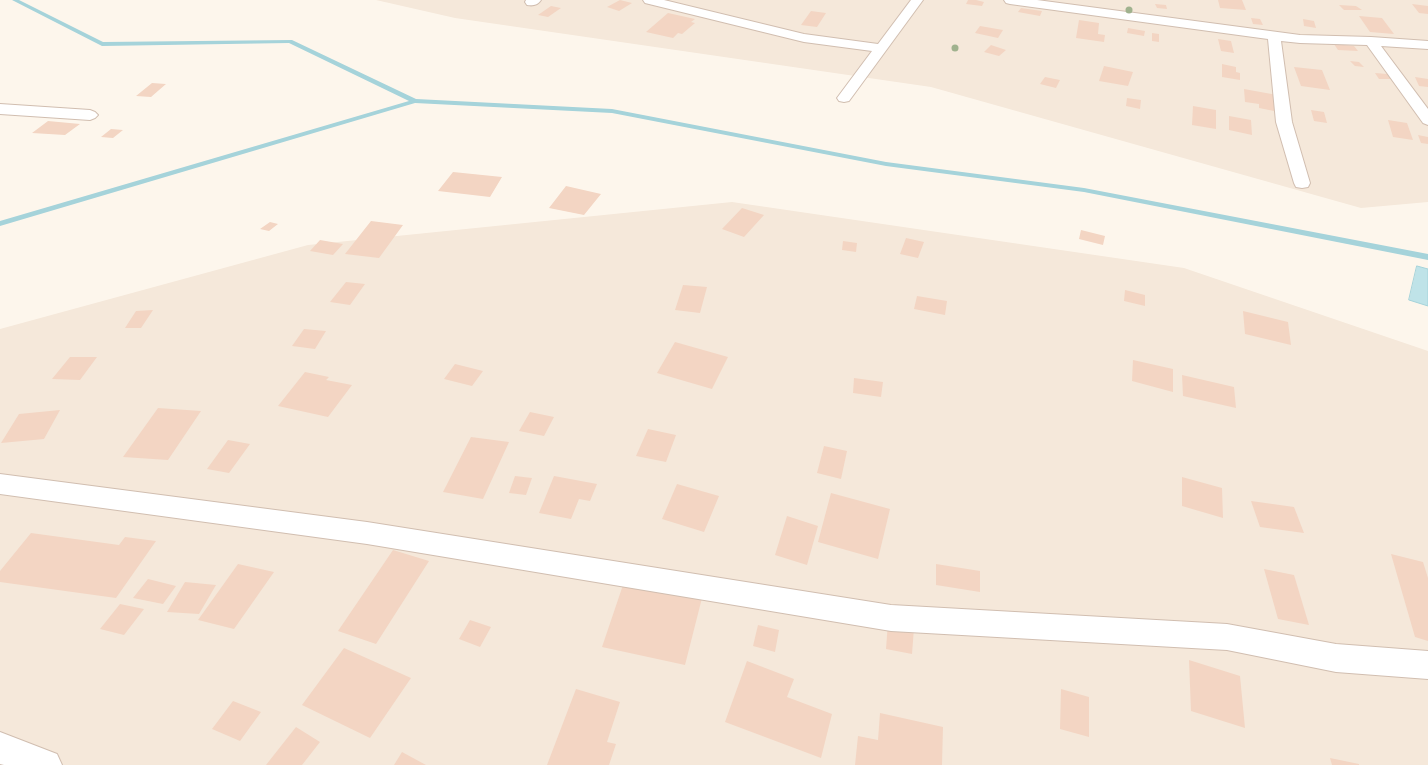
<!DOCTYPE html>
<style>
body{margin:0}
canvas{display:block;background:#fdf6ec}
</style>
<canvas width="1428" height="765"></canvas>
<script>
const ctx = document.querySelector('canvas').getContext('2d');
ctx.lineJoin = 'round';
function paint(path, color) { ctx.fillStyle = color; ctx.fill(path, 'evenodd'); }
function strokePath(path, color, width, dash) { ctx.strokeStyle = color; ctx.lineWidth = width; ctx.lineCap = dash ? 'butt' : 'round'; ctx.setLineDash(dash || []); ctx.stroke(path); }
const residential = new Path2D(`
 M376 0H1428V202L1361 208 931 87 455 18Z
 M732 202 1184 268 1428 351V765H0V329L308 245Z`);
const water = new Path2D(`
 M1417 266 1428 269V306L1409 300Z`);
const stream = new Path2D(`
 M12 0H19L103 42 292 40 416 99 612 109 886 162 1084 188 1428 254V260L1084 192 886 166 612 113 415 103 0 226V221L409 101 289 43 102 46Z`);
const building = new Path2D(`
 M620 0 632 3 619 11 607 7Z
 M968 0H976L984 2 982 6 966 4Z
 M1218 0H1242L1246 10 1220 8Z
 M1155 4 1166 5 1167 9 1157 8Z
 M1412 4 1428 6V14L1419 13Z
 M1339 5 1356 6 1362 10H1344Z
 M551 6 561 8 548 17 538 15Z
 M1021 8 1042 11 1040 16 1018 12Z
 M811 11 826 13 817 27 801 25Z
 M668 13 695 19 691 22 695 23 682 34 678 33 673 38 646 32Z
 M1359 16 1382 18 1394 34 1370 32Z
 M1251 18 1260 19 1263 25 1253 24Z
 M1303 19 1314 21 1316 28 1304 26Z
 M1079 20 1099 23 1098 34 1105 35 1104 42 1076 38Z
 M980 26 1003 30 998 38 975 33Z
 M1128 28 1145 31 1144 36 1127 33Z
 M1152 33 1159 34V42L1152 41Z
 M1218 39 1231 41 1234 53 1221 51Z
 M1334 44 1354 46 1358 51 1338 50Z
 M991 45 1006 50 999 56 984 52Z
 M1350 61 1359 62 1364 67 1355 66Z
 M1222 64 1236 67V72L1240 73V80L1222 77Z
 M1104 66 1133 72 1128 86 1099 81Z
 M1294 67 1322 70 1330 90 1301 86Z
 M1375 73 1387 74 1392 79H1379Z
 M1045 77 1060 80 1056 88 1040 84Z
 M1415 77 1428 79V87L1419 86Z
 M152 83 166 84 151 97 136 96Z
 M1244 89 1277 95 1279 112 1259 108V104L1245 102Z
 M1127 98 1141 100 1140 109 1126 106Z
 M1193 106 1216 110V129L1192 125Z
 M1311 110 1324 112 1327 123 1314 121Z
 M1229 116 1251 120 1252 135 1229 130Z
 M1388 120 1407 123 1413 140 1393 137Z
 M48 121 80 124 65 135 32 133Z
 M111 129 123 130 113 138 101 137Z
 M1418 135 1428 137V144L1421 143Z
 M453 172 502 177 490 197 438 191Z
 M566 186 601 194 584 215 549 208Z
 M742 208 764 215 744 237 722 229Z
 M371 221 403 225 379 258 345 254Z
 M270 222 278 224 269 231 260 229Z
 M1081 230 1105 236 1103 245 1079 239Z
 M906 238 924 242 918 258 900 254Z
 M320 240 343 244 333 255 310 251Z
 M843 241 857 243 856 252 842 250Z
 M346 282 365 284 350 305 330 302Z
 M683 285 707 287 700 313 675 310Z
 M1125 290 1145 295V306L1124 301Z
 M917 296 947 301 945 315 914 309Z
 M153 310 141 328H125L136 311Z
 M1243 311 1288 322 1291 345 1245 334Z
 M304 329 326 331 315 349 292 346Z
 M675 342 728 357 712 389 657 373Z
 M70 357H97L80 380 52 379Z
 M1133 360 1173 369V392L1132 381Z
 M455 364 483 371 472 386 444 379Z
 M305 372 329 377 326 380 352 385 328 417 278 406Z
 M1182 375 1234 387 1236 408 1183 396Z
 M854 378 883 382 881 397 853 393Z
 M158 408 201 411 168 460 123 457Z
 M60 410 44 439 1 443 19 414Z
 M530 412 554 417 544 436 519 431Z
 M648 429 676 435 666 462 636 456Z
 M471 437 509 442 483 499 443 492Z
 M228 440 250 444 229 473 207 469Z
 M824 446 847 451 841 479 817 473Z
 M515 476 532 478 526 495 509 493Z
 M554 476 597 484 590 501 579 499 571 519 539 513Z
 M1182 477 1222 488 1223 518 1182 506Z
 M677 484 719 496 704 532 662 519Z
 M831 493 890 509 878 559 818 542Z
 M1251 501 1294 507 1304 533 1260 527Z
 M787 516 818 526 807 565 775 555Z
 M31 533 119 545 125 537 156 541 116 598 0 582V571Z
 M393 550 429 561 376 644 338 631Z
 M1391 554 1423 562 1428 578V641L1415 637Z
 M238 564 274 572 234 629 198 620Z
 M936 564 980 571V592L936 585Z
 M1264 569 1294 575 1309 625 1278 619Z
 M148 579 176 586 163 604 133 598Z
 M185 582 216 585 199 614 167 612Z
 M624 582 702 598 685 665 602 647Z
 M120 604 144 609 124 635 100 629Z
 M470 620 491 627 480 647 459 639Z
 M888 622 914 628 912 654 886 649Z
 M758 625 779 630 775 652 753 646Z
 M344 648 411 678 370 738 302 705Z
 M1189 660 1240 676 1245 728 1191 711Z
 M747 661 794 679 787 697 832 714 821 758 725 722Z
 M576 689 620 702 607 742 616 744 609 765H547Z
 M1061 689 1089 697V737L1060 729Z
 M233 701 261 712 240 741 212 729Z
 M880 713 943 727 942 765H855L858 736 878 740Z
 M296 727 320 742 302 765H266Z
 M402 752 426 765H394Z
 M1330 758 1359 764V765H1332Z`);
const minor = new Path2D(`
 M526 0H541C538 5 532 6 527 5L525 2Z
 M643 0H664L804 34 878 44 911 0H923L849 101 844 102 839 101 837 98 872 51 804 42 645 3Z
 M1004 0H1037L1300 35 1371 37 1428 41V49L1381 46 1428 109V125L1423 123 1367 45 1300 43 1281 41 1292 122 1310 183 1308 187 1302 188 1296 187 1294 183 1276 122 1268 39 1010 4 1006 3Z
 M0 104 90 110 95 112 98 115 95 118 90 120 0 114Z
 M0 474 367 522 891 605 1227 624 1336 644 1428 651V679L1336 672 1227 650 891 631 367 544 0 494Z
 M0 732 57 754 62 765H4L0 764Z`);
const trees = [
 [1129,10],
 [955,48]
];
paint(residential, '#f5e8da');
paint(water, '#bfe3e8');
strokePath(water, '#a5d3da', 1);
paint(stream, '#a5d3da');
paint(building, '#f3d5c3');
strokePath(minor, '#d1beb0', 2);
paint(minor, '#fff');
ctx.fillStyle = '#a0b28e';
for (const [x, y] of trees) { ctx.beginPath(); ctx.arc(x, y, 3.5, 0, 2 * Math.PI); ctx.fill(); }
</script>
